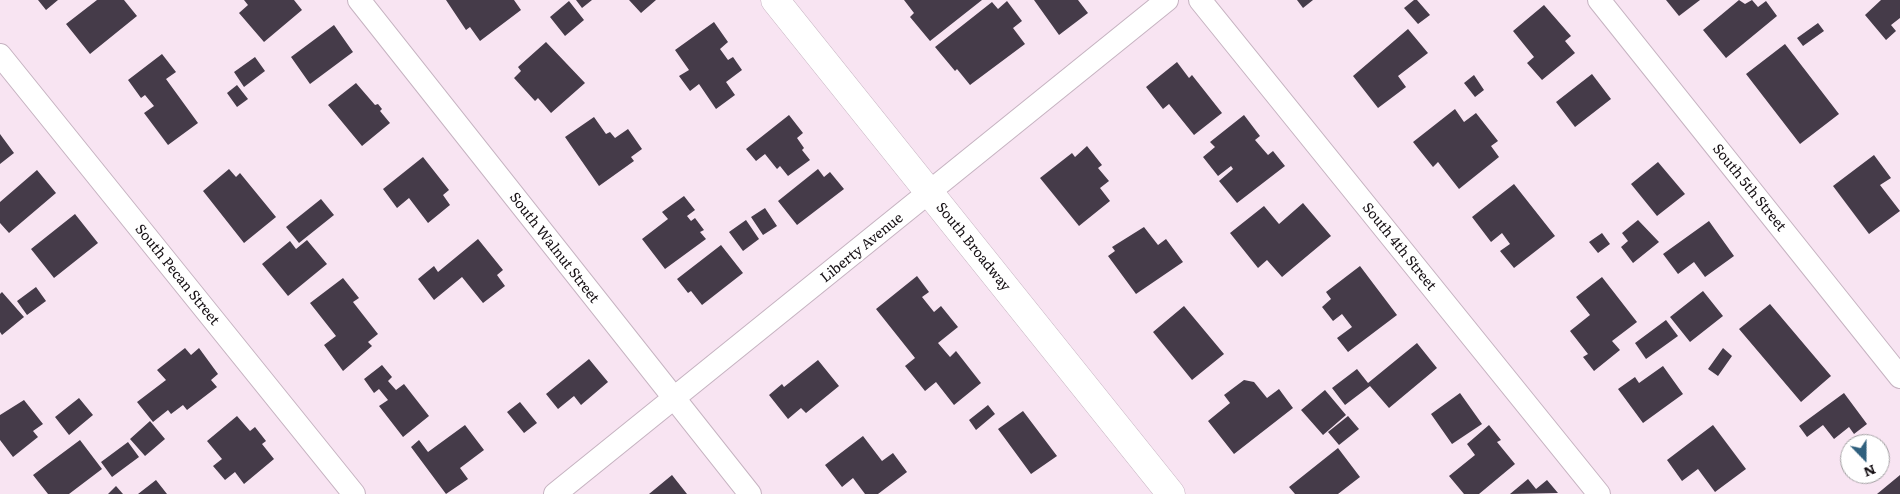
<!DOCTYPE html>
<style>
body{margin:0}
#map{position:relative;width:1900px;height:494px;overflow:hidden;background:#f8e4f2;font-family:Literata,serif}
canvas{display:block}
.north{position:absolute;left:1840px;top:434px;width:50px;height:50px;box-sizing:border-box;background:#fff;border:1px solid #a19fa1;border-radius:50%;rotate:158deg;font-size:14px;font-weight:700;line-height:20px;text-align:center;color:#150f13}
.north::after{content:'';display:block;margin:auto;width:18px;height:22px;background:#30607e;clip-path:polygon(50% 0,100% 100%,50% 72%,0 100%)}
</style>
<div id="map">
<canvas width="1900" height="494"></canvas>
<div class="north">N</div>
</div>
<script>
const ctx = document.querySelector('canvas').getContext('2d');
ctx.lineJoin = 'round';
function paint(path, color) { ctx.fillStyle = color; ctx.fill(path, 'evenodd'); }
function strokePath(path, color, width, dash) { ctx.strokeStyle = color; ctx.lineWidth = width; ctx.lineCap = dash ? 'butt' : 'round'; ctx.setLineDash(dash || []); ctx.stroke(path); }
function drawText(font, color, halo, rows, align = 'center') {
  ctx.font = font + ' Literata,serif'; ctx.lineWidth = 5; ctx.setLineDash([]); ctx.textBaseline = 'middle'; ctx.strokeStyle = halo; ctx.fillStyle = color; for (const [text, x, y, turn = 0] of rows) {
    ctx.save(); ctx.translate(x, y); ctx.rotate((+turn || 0) * Math.PI / 180); ctx.textAlign = isNaN(turn) ? turn : align; if (halo) ctx.strokeText(text, 0, 0); ctx.fillText(text, 0, 0); ctx.restore();
  }
}
const building = new Path2D(`
 M38 0H58L46 10Z
 M97 0H124L137 16 90 54 66 24Z
 M244 0H294L302 10 264 42 239 13 248 5Z
 M446 0H514L521 10 480 41 470 27 466 30Z
 M576 0H592L582 8Z
 M629 0H656L641 13Z
 M904 0H982L930 41 910 17 914 13Z
 M1034 0H1078L1088 13 1059 35Z
 M1297 0H1313L1303 8Z
 M1414 0H1417L1430 15 1418 24 1404 8Z
 M1666 0H1700L1679 16Z
 M1739 0 1745 4 1752 0 1758 7 1766 1 1777 16 1726 58 1703 30Z
 M1881 0H1900V18L1891 25 1896 31 1886 40 1865 15Z
 M569 1 584 20 565 36 550 17Z
 M1007 1 1022 21 1013 28 1025 44 970 85 957 69 955 71 935 47 992 2 998 9Z
 M1544 5 1571 36 1565 41 1575 53 1542 80 1527 63 1534 57 1513 31Z
 M714 22 728 42 720 49 728 60 733 57 742 70 726 82 735 95 716 109 699 84 690 91 679 76 689 70 675 50Z
 M1818 23 1824 31 1803 46 1797 38Z
 M334 25 353 52 310 84 291 57Z
 M1408 29 1428 53 1398 76 1406 87 1378 108 1353 76Z
 M546 42 585 83 551 113 538 98 535 101 514 78 521 71 518 67Z
 M1785 44 1839 114 1800 144 1746 74Z
 M162 54 176 72 166 79 198 123 168 145 144 113 154 106 145 95 141 98 128 80Z
 M255 57 265 71 244 87 234 72Z
 M1177 62 1189 78 1192 75 1222 113 1194 135 1169 104 1163 109 1146 87Z
 M1592 74 1611 99 1575 127 1556 102Z
 M1474 75 1484 90 1475 97 1464 83Z
 M356 83 375 105 378 104 382 109 380 111 390 123 362 146 328 105Z
 M237 85 248 99 237 107 227 93Z
 M1455 109 1464 122 1476 113 1498 141 1491 146 1499 157 1459 189 1438 162 1433 167 1413 142Z
 M789 115 803 133 797 138 804 148 802 150 810 160 788 176 780 166 777 169 765 154 756 161 746 149Z
 M1244 115 1260 136 1255 140 1268 155 1273 151 1285 166 1237 203 1219 181 1233 169 1231 166 1218 176 1203 157 1215 147 1210 142Z
 M594 117 606 134 610 132 615 138 628 129 642 149 631 157 634 161 599 186 565 137Z
 M0 134 14 153 0 164Z
 M1087 146 1102 165 1098 168 1109 181 1100 188 1110 201 1079 226 1040 178 1072 153 1075 157Z
 M1874 155 1891 178 1880 185 1900 211 1869 234 1833 186Z
 M423 157 449 190 443 195 450 205 428 223 409 198 397 208 383 189Z
 M1658 162 1685 194 1657 216 1631 184Z
 M229 169 236 177 240 173 276 217 244 243 203 191Z
 M818 169 824 177 830 172 844 189 797 225 778 201Z
 M37 170 56 193 9 233 0 223V202Z
 M1514 184 1555 236 1514 268 1500 251 1510 244 1502 233 1491 242 1472 217Z
 M684 196 695 210 687 216 691 221 695 218 704 230 700 232 706 239 665 269 642 239 668 219 662 212Z
 M321 199 334 215 299 243 286 227Z
 M1303 203 1331 236 1282 277 1267 260 1258 268 1230 233 1264 206 1279 224Z
 M765 208 777 226 763 235 751 217Z
 M75 214 98 243 54 278 31 249Z
 M746 220 759 239 743 251 729 232Z
 M1638 220 1659 242 1633 263 1621 247 1628 241 1622 233Z
 M1709 221 1734 256 1705 277 1694 262 1678 274 1663 254Z
 M1144 227 1158 245 1166 239 1183 262 1136 294 1108 256 1115 251 1112 247Z
 M1602 233 1610 244 1598 253 1589 242Z
 M478 239 503 270 497 275 505 286 483 303 462 277 434 300 418 279 434 266 438 272Z
 M307 240 327 264 288 296 262 264 290 241 296 249Z
 M721 245 743 273 702 305 691 291 688 293 677 279Z
 M1360 266 1397 315 1348 352 1337 338 1352 327 1342 314 1333 321 1322 307 1331 299 1326 292Z
 M917 276 929 292 922 297 934 312 941 306 958 327 938 343 950 357 956 351 981 383 954 405 936 382 925 391 905 366 915 358 876 309Z
 M1602 277 1637 322 1612 341 1620 350 1594 371 1583 357 1588 354 1570 331 1590 315 1576 297Z
 M343 278 359 298 353 302 378 334 368 342 372 346 343 371 324 345 336 336 310 303Z
 M36 287 46 301 27 315 17 301Z
 M1703 291 1723 316 1690 342 1670 317Z
 M2 292 24 317 2 335 0 332V294Z
 M1770 304 1831 376 1801 402 1739 329Z
 M1184 306 1224 354 1192 380 1153 332Z
 M1666 320 1678 336 1646 359 1635 343Z
 M1417 343 1437 368 1389 408 1370 386 1345 405 1332 388 1357 369 1368 383Z
 M185 348 191 355 199 348 218 374 211 380 217 387 187 410 183 405 171 414 168 410 153 422 137 402 166 380 157 370Z
 M1723 348 1732 356 1718 376 1708 369Z
 M589 359 608 382 581 405 574 396 558 409 546 394Z
 M818 360 839 386 806 413 801 408 788 419 769 395 782 384 784 387Z
 M382 365 392 377 388 381 396 390 404 384 429 416 403 437 379 406 388 400 379 389 374 393 364 379Z
 M1663 366 1683 394 1643 423 1618 389 1635 377 1639 383Z
 M1244 380 1254 382 1267 398 1279 389 1293 408 1234 454 1208 421 1230 403 1224 395Z
 M1325 390 1346 415 1323 435 1301 410Z
 M1460 393 1482 424 1452 444 1431 414Z
 M1844 393 1867 424 1854 434 1849 427 1834 439 1823 425 1807 437 1799 426Z
 M79 398 93 415 69 435 55 417Z
 M24 400 43 424 33 431 38 437 13 457 0 440V415Z
 M520 402 537 423 524 433 507 412Z
 M988 405 995 414 976 430 969 420Z
 M1023 411 1057 456 1031 474 998 429Z
 M237 416 250 431 255 427 266 441 262 444 274 459 244 484 235 472 225 480 213 466 222 459 207 441Z
 M1348 416 1359 429 1339 445 1328 432Z
 M150 421 165 439 145 456 130 439Z
 M465 425 484 450 460 468 468 479 446 494 411 447 419 440 428 452Z
 M1489 425 1501 440 1497 442 1515 464 1479 494H1464L1449 476 1475 455 1467 444Z
 M1713 425 1746 469 1715 492 1698 469 1682 481 1667 460Z
 M863 436 882 461 893 453 907 472 878 494H865L853 478 842 487 825 465Z
 M80 440 102 469 69 494H48L33 475Z
 M128 442 139 457 112 477 101 462Z
 M1338 448 1360 477 1338 494H1295L1289 487Z
 M672 475 687 494H649Z
 M1900 475V494H1877Z
 M1528 479 1536 489 1547 480 1558 493 1510 494Z
 M156 480 167 494H138Z
 M116 486 123 494H108Z`);
const minor = new Path2D(`
 M359 0 750 494
 M1200 0 1599 494
 M1599 0 1900 377
 M0 55 354 494
 M555 494 1167 0`);
const tertiary = new Path2D(`
 M775 0 1171 494`);
const streetNames = [
 ["South 5th Street",1749,188,51],
 ["South Broadway",973,247,51],
 ["South 4th Street",1399,247,51],
 ["South Walnut Street",554,248,52],
 ["Liberty Avenue",862,248,-39],
 ["South Pecan Street",177,275,51]
];
paint(building, '#453b49');
strokePath(minor, '#c6b3c1', 24);
strokePath(tertiary, '#c6b3c1', 29);
strokePath(minor, '#fff', 22);
strokePath(tertiary, '#fff', 28);
drawText('14px', '#150f13', '#fff', streetNames);
</script>
